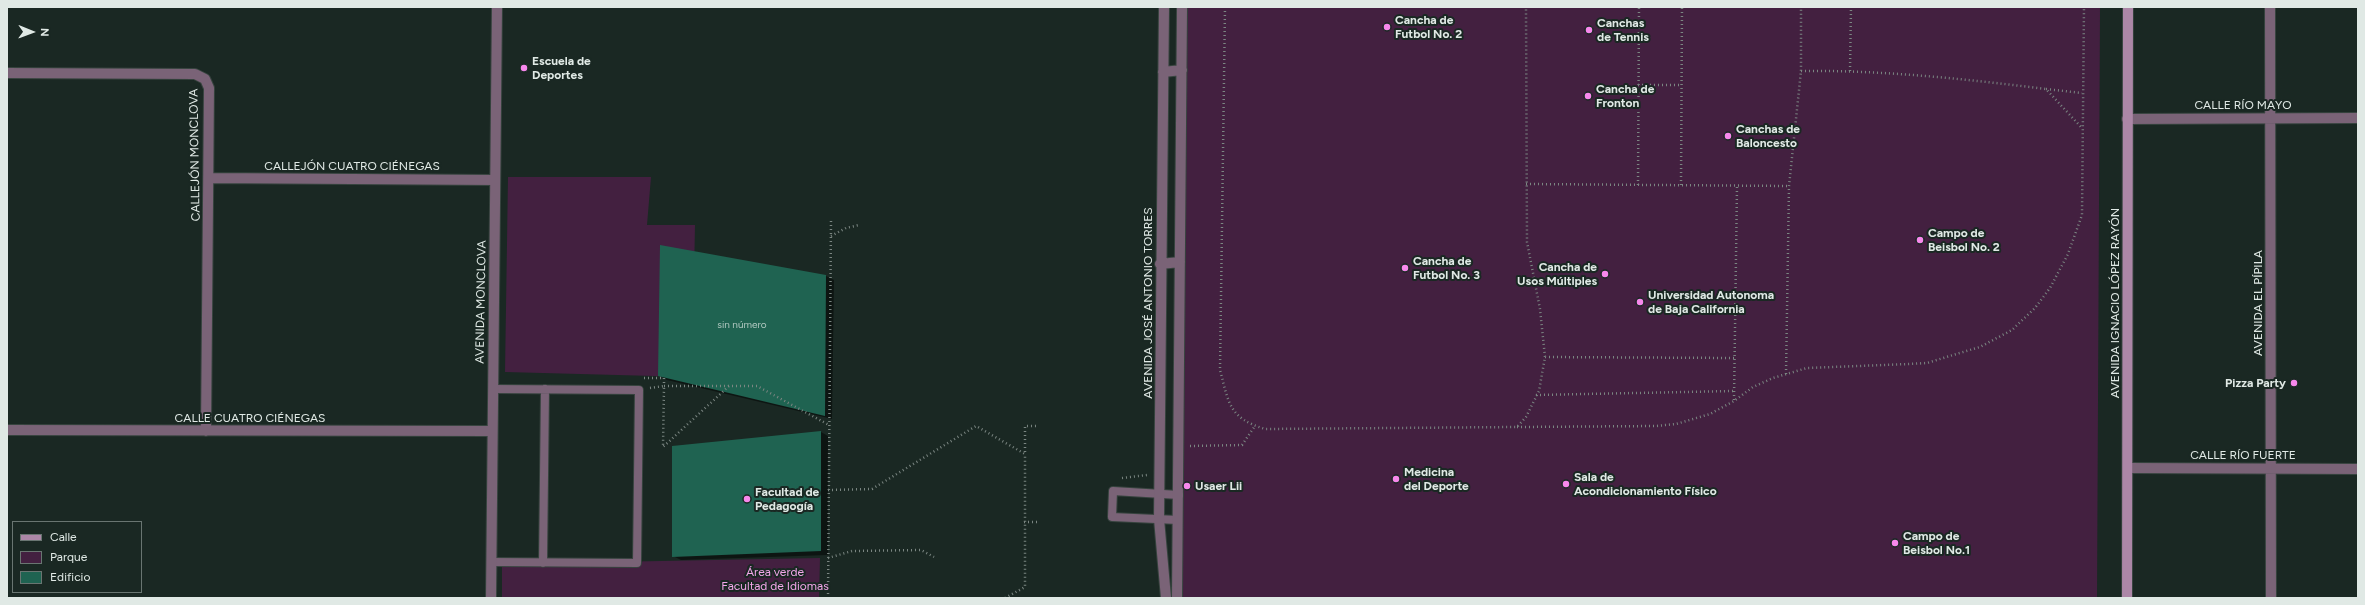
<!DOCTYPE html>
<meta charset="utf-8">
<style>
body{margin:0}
#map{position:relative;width:2365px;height:605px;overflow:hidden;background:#1a2823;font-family:Figtree,sans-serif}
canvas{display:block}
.frame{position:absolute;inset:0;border:8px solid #e0e9e5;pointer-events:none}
.legend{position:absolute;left:12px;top:521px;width:130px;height:72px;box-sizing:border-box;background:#1a2823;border:1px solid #697571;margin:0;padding:5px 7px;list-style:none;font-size:12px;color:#e0e9e5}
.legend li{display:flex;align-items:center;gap:8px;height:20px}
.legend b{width:20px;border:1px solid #697571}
.north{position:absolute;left:12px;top:12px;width:40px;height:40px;-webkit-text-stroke:3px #1a2823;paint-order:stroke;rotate:91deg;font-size:11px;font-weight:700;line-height:16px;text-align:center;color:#e0e9e5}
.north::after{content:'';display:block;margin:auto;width:14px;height:18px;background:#e0e9e5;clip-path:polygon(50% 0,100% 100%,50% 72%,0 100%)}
</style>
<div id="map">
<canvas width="2365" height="605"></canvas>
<div class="frame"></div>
<ul class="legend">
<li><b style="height:5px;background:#ac87a7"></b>Calle</li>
<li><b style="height:11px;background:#432040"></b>Parque</li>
<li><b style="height:11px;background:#1f6351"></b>Edificio</li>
</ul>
<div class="north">N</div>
</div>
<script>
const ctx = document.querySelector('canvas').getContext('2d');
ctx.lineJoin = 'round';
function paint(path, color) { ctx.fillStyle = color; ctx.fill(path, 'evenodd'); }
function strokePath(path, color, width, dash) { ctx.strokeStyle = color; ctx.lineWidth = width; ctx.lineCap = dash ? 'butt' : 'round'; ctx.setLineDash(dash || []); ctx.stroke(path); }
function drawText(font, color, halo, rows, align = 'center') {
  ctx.font = font + ' Figtree,sans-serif'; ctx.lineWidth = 4; ctx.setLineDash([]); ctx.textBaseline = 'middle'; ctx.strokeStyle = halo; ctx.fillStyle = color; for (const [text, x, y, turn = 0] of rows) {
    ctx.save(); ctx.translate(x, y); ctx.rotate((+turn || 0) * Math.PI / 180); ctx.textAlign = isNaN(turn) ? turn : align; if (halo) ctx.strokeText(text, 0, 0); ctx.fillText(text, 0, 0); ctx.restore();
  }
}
const green = new Path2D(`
 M1184 7H2100L2097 598H1176Z
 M508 177H651L647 225H695L692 377 505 372Z
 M820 558 819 598H502V564Z`);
const shadow = new Path2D(`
 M661 247 826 276 834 280 832 419 667 380 659 375Z
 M821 432 828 436V555L681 560 673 556V447Z`);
const building = new Path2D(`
 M660 245 826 275 825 416 658 376Z
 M821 431V551L672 557V446Z`);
const path = new Path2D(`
 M1225 7 1220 370C1229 404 1229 418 1265 429L1517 427 1526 417 1539 391 1545 357 1540 309 1527 242 1526 7
 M1801 71C1883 70 1965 79 2046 89L2081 127
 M1850 71 1851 7
 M1638 85H1682
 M2046 89 2082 93
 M1526 184 1789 186
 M1638 185 1639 7
 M1681 185 1682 7
 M831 236 846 228 859 225
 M1545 357 1734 358
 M1786 374 1789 186 1801 71V7
 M644 378H664V386H757L829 425
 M650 388 664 386 663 447 729 386
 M1536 395 1734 391
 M1734 400 1737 186
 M1517 427 1656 426 1676 424 1710 414 1734 401 1753 387 1773 378 1807 368 1909 364 1927 363 1953 355 1980 347 2012 330 2035 308 2050 288 2068 254 2082 215 2084 7
 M1190 446 1242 445 1255 426
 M1122 478 1147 475
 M828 490 872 489 976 426 1025 454V426H1038
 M1024 522H1039
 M828 558 852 551 921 550 934 557
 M828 598 831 221
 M1005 598 1025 587V454`);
const lane = new Path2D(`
 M1178 520 1112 517 1113 491 1179 495
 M491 562 637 563 639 390 493 389
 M543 563 545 389`);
const street = new Path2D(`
 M1164 7 1159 519 1166 598
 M2270 7 2271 598
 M1163 72 1182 70
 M7 73 195 74 205 79 209 88 206 431
 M2127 119 2358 118
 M209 178 495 180
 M1160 264 1180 262
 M7 430 492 431
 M2128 468 2358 469
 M491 598 497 7
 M1177 598 1182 7`);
const secondary = new Path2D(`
 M2127 598 2128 7`);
const markers = [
 [1387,27,4,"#f788ec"],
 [1589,30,4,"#f788ec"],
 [524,68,4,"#f788ec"],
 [1588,96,4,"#f788ec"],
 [1728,136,4,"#f788ec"],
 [1920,240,4,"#f788ec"],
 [1405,268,4,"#f788ec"],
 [1605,274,4,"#f788ec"],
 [1640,302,4,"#f788ec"],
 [2294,383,4,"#f788ec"],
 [1396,479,4,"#f788ec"],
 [1566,484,4,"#f788ec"],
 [1187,486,4,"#f788ec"],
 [747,499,4,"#f788ec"],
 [1895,543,4,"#f788ec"]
];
const numberNames = [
 ["sin número",742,325]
];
const poiNames = [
 ["Cancha de",1395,20],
 ["Futbol No. 2",1395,34],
 ["Canchas",1597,23],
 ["de Tennis",1597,37],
 ["Escuela de",532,61],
 ["Deportes",532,75],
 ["Cancha de",1596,89],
 ["Fronton",1596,103],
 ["Canchas de",1736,129],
 ["Baloncesto",1736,143],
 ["Campo de",1928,233],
 ["Beisbol No. 2",1928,247],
 ["Cancha de",1413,261],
 ["Futbol No. 3",1413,275],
 ["Cancha de",1597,267,"right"],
 ["Usos Múltiples",1597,281,"right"],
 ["Universidad Autonoma",1648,295],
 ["de Baja California",1648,309],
 ["Pizza Party",2286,383,"right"],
 ["Medicina",1404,472],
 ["del Deporte",1404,486],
 ["Sala de",1574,477],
 ["Acondicionamiento Físico",1574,491],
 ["Usaer Lii",1195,486],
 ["Facultad de",755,492],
 ["Pedagogía",755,506],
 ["Campo de",1903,536],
 ["Beisbol No.1",1903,550]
];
const streetNames = [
 ["CALLE RÍO MAYO",2243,105],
 ["CALLEJÓN MONCLOVA",195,155,-91],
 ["CALLEJÓN CUATRO CIÉNEGAS",352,166],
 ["AVENIDA MONCLOVA",481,302,-89],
 ["AVENIDA JOSÉ ANTONIO TORRES",1148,303,-90],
 ["AVENIDA IGNACIO LÓPEZ RAYÓN",2115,303,-90],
 ["AVENIDA EL PÍPILA",2258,303,-90],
 ["CALLE CUATRO CIÉNEGAS",250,418],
 ["CALLE RÍO FUERTE",2243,455]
];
const parkNames = [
 ["Área verde",775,572],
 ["Facultad de Idiomas",775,586]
];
paint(green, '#432040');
paint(shadow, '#0007');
paint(building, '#1f6351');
strokePath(lane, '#36433e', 10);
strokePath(street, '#36433e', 12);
strokePath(secondary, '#36433e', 12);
strokePath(path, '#7b8682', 2.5, [1, 3]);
strokePath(lane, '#7a6377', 8);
strokePath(street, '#7a6377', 10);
strokePath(secondary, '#ac87a7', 10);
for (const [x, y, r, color] of markers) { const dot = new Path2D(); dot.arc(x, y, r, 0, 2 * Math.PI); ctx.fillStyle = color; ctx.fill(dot); strokePath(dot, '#1a2823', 1.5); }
drawText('10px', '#b0c8c0', null, numberNames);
drawText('bold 12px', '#e0e9e5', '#1a2823', poiNames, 'left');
drawText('12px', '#e0e9e5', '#1a2823', streetNames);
drawText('12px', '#f2a6e9', '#1a2823', parkNames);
</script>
